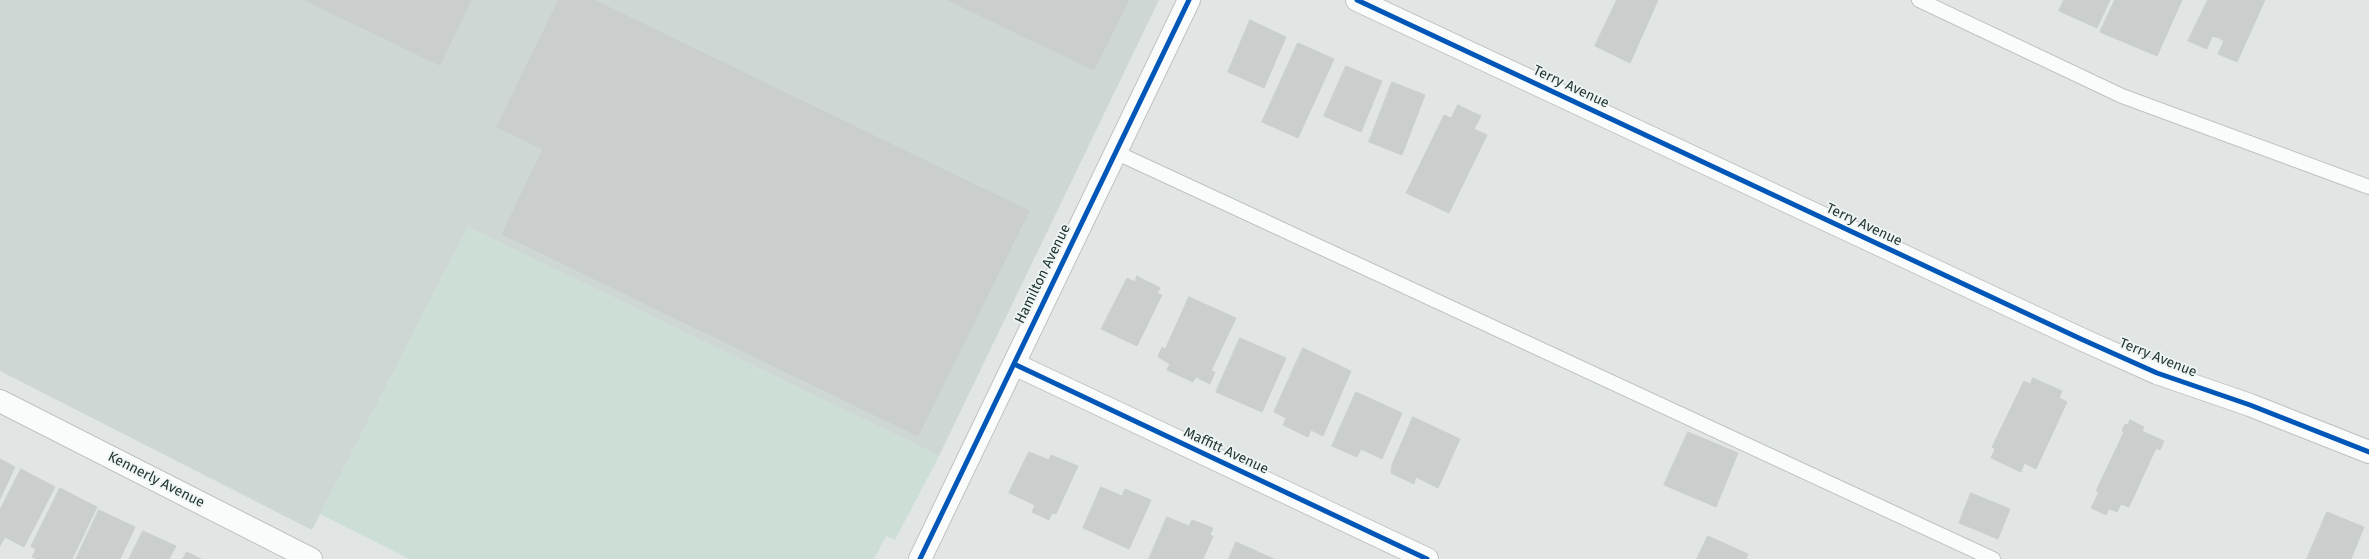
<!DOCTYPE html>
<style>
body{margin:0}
canvas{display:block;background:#e1e6e5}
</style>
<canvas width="2369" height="559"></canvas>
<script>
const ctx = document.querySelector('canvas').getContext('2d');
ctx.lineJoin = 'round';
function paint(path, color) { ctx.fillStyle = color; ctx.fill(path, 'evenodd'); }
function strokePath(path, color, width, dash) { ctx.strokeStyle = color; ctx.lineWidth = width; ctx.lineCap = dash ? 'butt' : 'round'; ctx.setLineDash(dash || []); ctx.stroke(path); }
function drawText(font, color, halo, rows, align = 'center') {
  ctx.font = font + ' "Fira Sans",sans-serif'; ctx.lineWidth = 3.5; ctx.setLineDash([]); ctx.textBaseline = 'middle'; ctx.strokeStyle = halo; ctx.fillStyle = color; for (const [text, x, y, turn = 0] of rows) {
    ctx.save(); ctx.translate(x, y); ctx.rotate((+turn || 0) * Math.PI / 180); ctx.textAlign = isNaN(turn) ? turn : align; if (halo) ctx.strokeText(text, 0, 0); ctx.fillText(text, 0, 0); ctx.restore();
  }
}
const built = new Path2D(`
 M0 0H1159L939 456 468 227 312 530 0 371Z`);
const green = new Path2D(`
 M468 227 939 456 895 540 886 536 874 559H409L320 514Z`);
const building = new Path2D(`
 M305 0H471L440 65Z
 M559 0H594L1029 211 918 436 502 234 543 149 497 127Z
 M948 0H1129L1094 70Z
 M1617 0H1658L1630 63 1595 46Z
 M2064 0H2110L2097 28 2059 11Z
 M2115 0H2182L2157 56 2100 32Z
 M2208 0H2265L2237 62 2218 54 2224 41 2219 38 2212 36 2207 49 2188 41Z
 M1250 20 1286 37 1264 88 1228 72Z
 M1298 43 1334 59 1298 138 1262 122Z
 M1346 66 1382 81 1361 132 1324 116Z
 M1392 82 1425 95 1402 155 1369 142Z
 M1458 105 1481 116 1474 129 1487 135 1449 213 1406 193 1444 115 1451 118Z
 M1137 276 1160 288 1157 293 1162 295 1137 346 1101 329 1127 278 1135 282Z
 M1189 297 1236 318 1211 371 1215 372 1210 384 1196 377 1193 382 1167 370 1170 364 1158 357 1162 347 1165 349Z
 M1240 338 1286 358 1262 412 1216 392Z
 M1303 348 1351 371 1323 436 1311 430 1308 437 1283 425 1286 418 1274 412Z
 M2033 378 2062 391 2059 398 2067 402 2036 469 2024 463 2021 472 1991 458 1995 449 1992 447 2024 381 2030 384Z
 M1356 392 1402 413 1382 459 1361 449 1357 457 1332 446Z
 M1413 417 1460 439 1438 488 1416 477 1414 484 1391 473 1392 465Z
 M2130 420 2144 427 2142 431 2164 441 2160 450 2156 448 2129 507 2121 504 2117 512 2109 509 2106 515 2091 508 2099 492 2096 491 2124 432 2122 431 2125 424 2128 425Z
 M1688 432 1738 453 1716 507 1664 485Z
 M1029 452 1049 460 1051 455 1078 466 1056 514 1052 513 1049 520 1032 512 1035 505 1009 493Z
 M0 459 15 467 0 499Z
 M21 469 55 487 24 547 5 537 0 546V510Z
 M1101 487 1122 496 1125 489 1151 500 1129 549 1083 528Z
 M60 488 97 507 72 559H37L32 557 36 549 31 547Z
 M1971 493 2010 509 1998 539 1959 523Z
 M99 510 135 527 120 559H76Z
 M2327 512 2364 527 2351 559H2307Z
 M1167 517 1189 526 1192 520 1213 528 1210 535 1213 536 1203 559H1149Z
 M143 531 176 546 169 559H129Z
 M1708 536 1748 554 1746 559H1697Z
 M1236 542 1274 559H1229Z
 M187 552 201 559H183Z`);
const lane = new Path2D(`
 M1919 0 2122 96 2369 187
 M1115 152 1993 559`);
const street = new Path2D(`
 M1357 0 2081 339 2157 373 2250 405 2369 452
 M1014 364 1427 559
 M0 401 311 559`);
const secondary = new Path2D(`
 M920 559 1189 0`);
const cycleway = new Path2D(`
 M1357 0 2081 339 2157 373 2250 405 2369 452
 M1014 364 1427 559
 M920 559 1189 0`);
const streetNames = [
 ["Terry Avenue",1571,87,25],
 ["Terry Avenue",1864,225,25],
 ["Hamilton Avenue",1043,274,-64],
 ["Terry Avenue",2158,358,22],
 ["Maffitt Avenue",1226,451,25],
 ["Kennerly Avenue",156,480,27]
];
paint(built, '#cfd7d5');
paint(green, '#ccded5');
paint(building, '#cacfce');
strokePath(building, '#cacfce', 1);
strokePath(lane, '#bec3c2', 16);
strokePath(street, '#bec3c2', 24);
strokePath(secondary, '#bec3c2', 24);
strokePath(lane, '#fafbfb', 14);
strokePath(street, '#fafbfb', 22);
strokePath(secondary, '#fafbfb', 22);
strokePath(cycleway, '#0057b8', 5);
drawText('14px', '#223635', '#eff5f4', streetNames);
</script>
